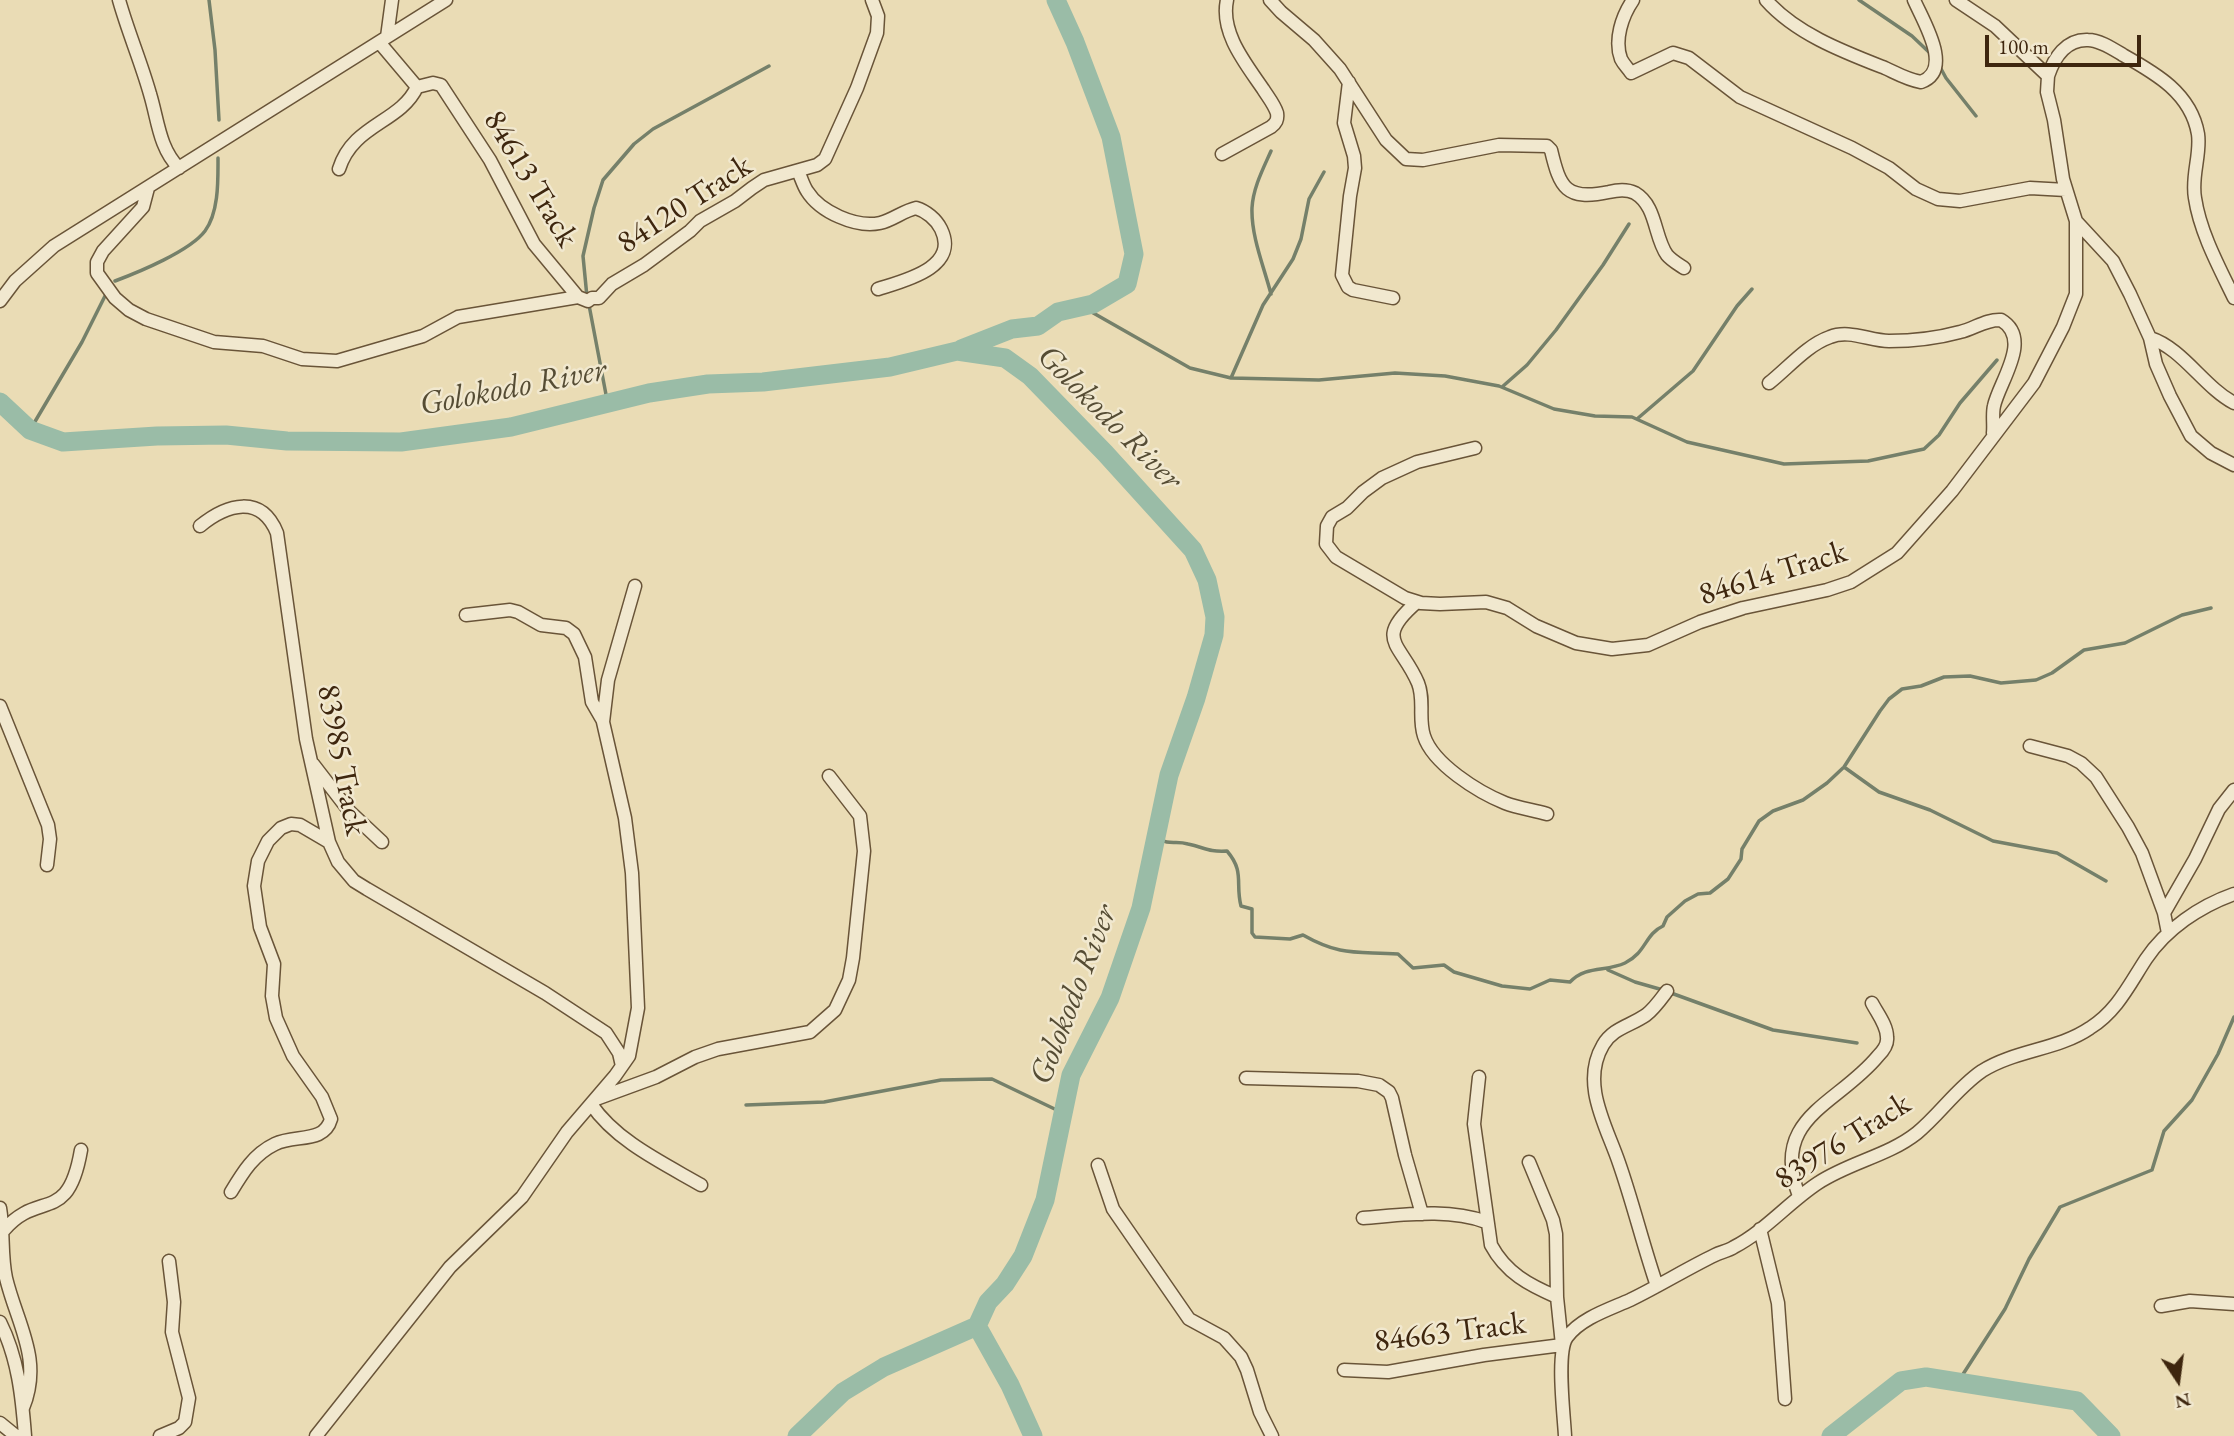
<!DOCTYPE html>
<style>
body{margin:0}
#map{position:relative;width:2234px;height:1436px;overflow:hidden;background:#eadcb5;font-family:"EB Garamond",serif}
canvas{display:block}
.north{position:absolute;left:2143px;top:1345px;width:70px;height:70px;-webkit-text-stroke:5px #f1e8cf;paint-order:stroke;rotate:167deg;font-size:19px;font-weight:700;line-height:28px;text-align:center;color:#3e260e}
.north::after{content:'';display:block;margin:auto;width:24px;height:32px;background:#3e260e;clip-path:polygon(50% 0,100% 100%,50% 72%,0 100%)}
.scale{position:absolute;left:1985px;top:35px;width:156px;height:32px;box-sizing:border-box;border:4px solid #3e260e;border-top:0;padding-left:9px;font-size:21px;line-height:24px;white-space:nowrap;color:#3e260e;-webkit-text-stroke:5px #f1e8cf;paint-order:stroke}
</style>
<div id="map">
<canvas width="2234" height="1436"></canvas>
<div class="north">N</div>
<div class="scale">100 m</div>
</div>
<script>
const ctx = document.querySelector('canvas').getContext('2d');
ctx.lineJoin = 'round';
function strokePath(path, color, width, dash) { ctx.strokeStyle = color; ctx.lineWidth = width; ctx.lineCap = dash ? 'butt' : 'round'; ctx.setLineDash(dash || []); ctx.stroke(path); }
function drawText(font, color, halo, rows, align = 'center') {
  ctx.font = font + ' "EB Garamond",serif'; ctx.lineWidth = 5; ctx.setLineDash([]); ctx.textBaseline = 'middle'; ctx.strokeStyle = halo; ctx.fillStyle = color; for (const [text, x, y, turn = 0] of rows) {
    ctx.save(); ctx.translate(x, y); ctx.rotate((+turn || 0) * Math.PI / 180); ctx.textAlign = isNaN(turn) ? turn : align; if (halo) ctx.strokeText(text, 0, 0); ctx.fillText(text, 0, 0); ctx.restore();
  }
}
const stream = new Path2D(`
 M209 0 215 50 219 120
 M1859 0 1912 36 1932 55
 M1940 67 1946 78 1976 116
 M115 281C139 272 190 251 205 231 219 212 218 180 218 158
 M1271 294C1264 267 1251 236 1252 208 1253 188 1263 169 1271 151
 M587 297 583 256 594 208 603 180 634 144 653 129 769 66
 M589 305 608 405
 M1081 306 1190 368 1231 378 1319 380 1395 373 1445 376 1499 386 1554 409 1595 416 1632 417 1687 442 1784 464 1868 461 1924 449 1939 435 1960 403 1997 360
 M1231 378 1263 305 1293 259 1301 239 1309 199 1324 172
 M1502 387 1527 365 1556 330 1603 265 1629 224
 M1637 419 1693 371 1737 306 1752 289
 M30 430 82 342 106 294
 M1844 767 1879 792 1930 810 1993 841 2057 853 2106 881
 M1156 838C1171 846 1175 840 1188 844 1206 848 1208 852 1227 851 1245 872 1235 883 1241 906L1252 909V933L1255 937 1290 939 1303 935C1342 957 1357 951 1398 954L1413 968 1444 965 1454 972 1502 986 1530 989 1550 980 1570 982C1586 965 1606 972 1625 963 1646 953 1645 934 1663 926L1667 917 1685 901 1698 894 1710 893 1728 879 1741 859 1742 849 1759 821 1773 811 1803 800 1827 783 1844 767 1880 711 1889 699 1902 689 1921 686 1944 677 1970 676 2001 683 2036 680 2052 673 2084 650 2125 643 2182 615 2211 608
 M1608 970 1635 982 1663 990
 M1671 993 1773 1030 1857 1043
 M746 1105 824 1102 941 1080 992 1079 1063 1113
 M1958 1382 2005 1309 2029 1259 2060 1207 2152 1170 2164 1131 2192 1100 2218 1054 2234 1017`);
const river = new Path2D(`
 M961 349 1012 329 1038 326 1058 312 1093 304 1127 284 1134 254 1111 137 1075 42 1056 0
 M0 402 30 430 63 442 157 436 226 435 287 441 401 442 511 427 649 393 708 384 763 382 890 367 957 351 1005 358 1030 376 1105 453 1193 550 1207 580 1215 617 1214 635 1196 698 1169 775 1141 908 1110 998 1071 1075 1045 1200 1023 1256 1005 1284 988 1302 977 1326 1010 1385 1033 1436
 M797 1436 843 1392 884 1367 977 1326
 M1831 1436 1901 1381 1926 1377 2077 1401 2111 1436`);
const minor = new Path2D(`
 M119 0C128 32 141 62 150 94 158 120 159 148 179 168
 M1270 0 1281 12 1314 40 1340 69 1386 140 1406 159 1423 160 1499 145 1547 146 1551 150C1560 188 1566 201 1609 192 1617 190 1627 189 1635 193 1657 206 1654 237 1667 255 1671 260 1678 264 1684 268
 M1633 0C1622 16 1614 40 1621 59 1624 65 1628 68 1631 73L1673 53 1689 58 1740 97 1852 148 1889 168 1916 189 1938 199 1960 201 2030 188 2066 190
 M1766 0C1796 34 1844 52 1885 68 1896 73 1908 80 1921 82 1954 70 1923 21 1914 0
 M1956 0 1995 26 2048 76 2047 92 2054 120 2063 179 2076 221 2113 261 2130 294 2150 338 2156 364 2170 396 2191 436 2211 453 2234 465
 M387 37 392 0
 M2048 76C2054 58 2066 39 2088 40 2100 40 2113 49 2123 55 2155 73 2191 93 2198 134 2201 155 2191 176 2195 198 2200 232 2219 267 2234 298
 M1349 82 1344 123 1354 156 1355 168 1350 196 1342 275 1348 287 1353 290 1393 298
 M417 87 433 83 441 85 490 160 534 244 578 297 588 301 592 298H599L612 284 644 265 690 231 700 221 735 201 752 188 764 180 817 165 825 159 857 88 877 33 878 16 872 0
 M1222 154 1271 127C1276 123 1278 120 1277 113 1274 104 1268 97 1263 89 1246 64 1220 33 1227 0
 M339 169C353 124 400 123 417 87L379 42
 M798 171C801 177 803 185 807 191 820 212 856 228 880 223 893 220 903 211 916 208 926 211 936 219 941 229 960 268 903 281 878 289
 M148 188 143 207 103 251 97 262V273L115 298 129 310 146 319 214 342 263 346 302 359 337 361 423 336 458 317 578 297
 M0 301 15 281 54 246 446 0
 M2150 338C2182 348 2204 387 2234 403
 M1769 383C1788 368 1807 345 1830 337 1849 329 1870 341 1889 341 1912 341 1938 338 1960 332 1974 329 1986 319 2001 320 2033 339 1999 382 1994 406 1992 414 1994 425 1993 433
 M1475 448 1417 462 1382 478 1363 492 1347 508 1332 517 1327 526 1326 544 1336 557 1405 598 1421 603 1440 604 1486 602 1507 608 1536 626 1576 643 1612 649 1648 645 1700 622 1743 608 1827 590 1851 582 1897 553 1952 491 2034 383 2063 327 2076 294V221
 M200 526C227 504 261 494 277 533L306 739 329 842 338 862 354 881 367 889 545 993 606 1033 619 1053 622 1066
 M1417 602C1373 640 1401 643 1418 683 1425 700 1418 718 1424 736 1433 764 1478 792 1505 803 1518 808 1533 810 1547 814
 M466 615 510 610 518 612 541 625 566 628 574 634 585 657 592 702 603 721
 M0 706 48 825 50 839 47 865
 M2030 746 2068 756 2081 763 2096 777 2128 827 2142 853 2164 913
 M313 764 350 812 382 842
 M2168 933 2164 913 2195 859 2219 809 2234 790
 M1479 1077 1474 1124 1491 1245C1506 1273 1529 1285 1557 1297
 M1246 1078 1358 1081 1379 1085 1389 1092 1392 1098 1405 1155 1422 1214
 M596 1099 656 1077 695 1057 718 1049 810 1032 835 1010 849 980 853 958 864 851 860 816 829 776
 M591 1104C616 1141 663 1163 701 1185
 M1098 1165 1113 1209 1189 1319 1224 1338 1241 1357 1247 1370 1260 1412 1272 1436
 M231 1192C243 1172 254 1154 275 1144 295 1134 324 1144 331 1119L322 1097 293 1056 276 1018 272 996 274 964 260 927 254 886 258 861 268 841 281 828 291 824 300 825 329 842
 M1799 1196C1769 1117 1838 1105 1878 1056 1883 1051 1888 1044 1887 1037 1887 1025 1877 1013 1872 1003
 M0 1208C4 1231 1 1255 6 1278 17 1324 43 1359 23 1408
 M1363 1218C1403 1215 1448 1208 1486 1222
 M1760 1229 1778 1303 1785 1399
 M4 1230C39 1189 68 1226 81 1150
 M1657 1286C1643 1245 1633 1203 1619 1163 1607 1127 1580 1084 1603 1045 1613 1028 1630 1026 1646 1015 1654 1009 1661 999 1667 991
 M2161 1306 2190 1301 2234 1304
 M0 1322C18 1358 22 1396 25 1436
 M1344 1370 1388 1372 1484 1355 1562 1345 1557 1297 1556 1234 1553 1220 1529 1162
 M0 1423 16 1436
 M160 1436 179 1428 185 1422 189 1398 172 1332 174 1302 169 1261
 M316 1436 450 1267 522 1197 567 1132 615 1076 629 1056 638 1008 632 873 625 818 603 722 608 680 635 586
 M1565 1436C1564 1415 1556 1352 1567 1337 1581 1318 1610 1309 1630 1300 1659 1286 1686 1269 1715 1255 1721 1252 1728 1251 1734 1247 1765 1231 1789 1202 1818 1183 1850 1162 1888 1156 1917 1133 1940 1114 1957 1088 1982 1071 2015 1050 2058 1050 2090 1028 2117 1011 2129 985 2146 959 2166 929 2200 906 2234 894`);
const streetNames = [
 ["84613 Track",530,179,59],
 ["84120 Track",685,205,-33],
 ["84614 Track",1773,574,-17],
 ["83985 Track",341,760,79],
 ["83976 Track",1843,1142,-32],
 ["84663 Track",1450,1333,-7]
];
const waterNames = [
 ["Golokodo River",513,388,-11],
 ["Golokodo River",1109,418,45],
 ["Golokodo River",1074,995,-69]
];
strokePath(stream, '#75806a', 3.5);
strokePath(river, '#9abca7', 19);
strokePath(minor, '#695438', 15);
strokePath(minor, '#f1e8cf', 12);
drawText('32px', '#3e260e', '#f1e8cf', streetNames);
drawText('italic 33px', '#554c34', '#f1e8cf', waterNames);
</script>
